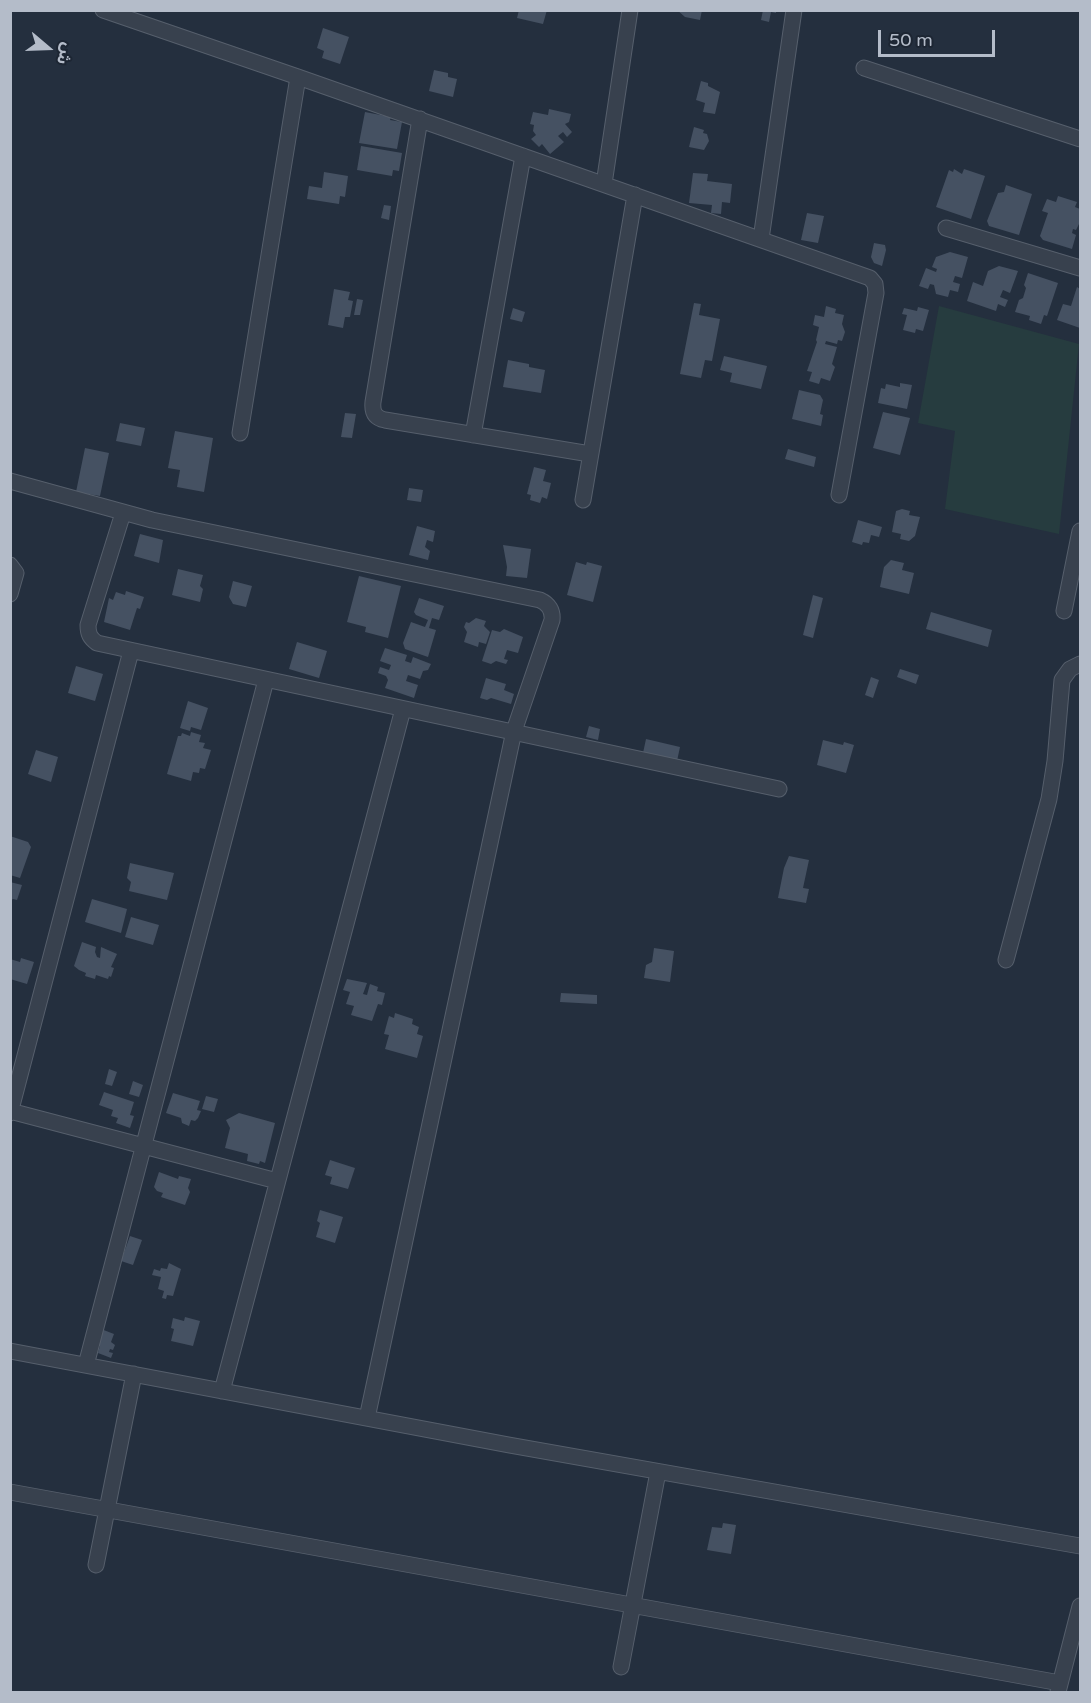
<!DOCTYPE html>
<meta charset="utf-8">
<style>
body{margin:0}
#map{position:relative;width:1091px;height:1703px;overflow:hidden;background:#242f3e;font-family:"Varela Round","Noto Sans Arabic",sans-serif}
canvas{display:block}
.frame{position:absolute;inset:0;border:12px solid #b4bcc9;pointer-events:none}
.north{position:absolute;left:18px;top:18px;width:60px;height:60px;-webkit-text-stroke:4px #1d2633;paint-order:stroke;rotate:109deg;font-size:16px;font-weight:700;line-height:24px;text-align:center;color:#b4bcc9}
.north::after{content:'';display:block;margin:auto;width:21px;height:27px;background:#b4bcc9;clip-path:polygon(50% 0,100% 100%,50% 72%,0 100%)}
.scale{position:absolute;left:878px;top:30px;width:117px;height:27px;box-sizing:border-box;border:3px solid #b4bcc9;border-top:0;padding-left:8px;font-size:18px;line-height:21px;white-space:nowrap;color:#b4bcc9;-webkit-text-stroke:4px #1d2633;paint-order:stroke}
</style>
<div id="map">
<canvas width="1091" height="1703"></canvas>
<div class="frame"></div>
<div class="north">ش</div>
<div class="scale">50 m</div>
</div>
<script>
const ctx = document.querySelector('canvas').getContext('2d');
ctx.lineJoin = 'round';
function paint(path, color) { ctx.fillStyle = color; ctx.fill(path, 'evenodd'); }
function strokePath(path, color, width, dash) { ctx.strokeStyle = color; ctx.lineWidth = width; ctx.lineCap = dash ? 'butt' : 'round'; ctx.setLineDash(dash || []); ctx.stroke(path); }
const green = new Path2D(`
 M939 306 1079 344 1059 534 945 509 955 431 918 423Z`);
const building = new Path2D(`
 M519 10H547L543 24 517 18Z
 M677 10H702L700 20 685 17Z
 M763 10H776V13L771 12 769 22 761 20Z
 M323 28 349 37 340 64 322 58 324 51 317 48Z
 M434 70 448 73V77L457 79 453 97 429 91Z
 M701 81 708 83V86L720 92 715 114 703 112 705 103 696 100Z
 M549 109 571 114 569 122 565 124 572 132 567 137 563 132 558 136 564 142 550 154 542 144 539 147 531 139 536 135 533 131 534 125 530 124 533 112 548 115Z
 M365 112 391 117 390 120 402 122 397 149 359 143Z
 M694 127 704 130 703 133 707 134 709 141 704 150 689 147Z
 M361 146 402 153 399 171 393 170 392 176 357 170Z
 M954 169 962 174 964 169 985 176 971 219 936 207 949 170 953 172Z
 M324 172 348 176 345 197 340 196 339 204 307 199 309 186 322 188Z
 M693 173 708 174 707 181 732 184 730 203 722 202 721 214 711 213 712 205 689 203Z
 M1006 185 1032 194 1019 235 989 226 987 221 998 193 1004 192Z
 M1058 196 1077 202 1075 207 1080 209V222L1076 230 1073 229 1072 233 1076 235 1072 249 1043 240 1040 236 1048 213 1042 211 1047 199 1056 202Z
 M384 205 391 206 389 220 381 218Z
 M807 213 824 216 818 243 801 240Z
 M874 243 885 245 886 250 882 266 874 263 871 257Z
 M950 252 968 257 962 278 955 276 953 282 960 284 958 292 950 290 948 297 936 294 934 285 930 284 928 289 919 286 926 268 936 272 937 269 932 267 936 257Z
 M999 266 1018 271 1010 293 1003 290 1000 297 1008 300 1005 307 998 304 996 311 967 301 973 282 983 286 988 271Z
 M1028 273 1058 283 1047 316 1044 315 1041 324 1029 320 1030 316 1015 312 1019 300 1023 298 1026 288 1024 285Z
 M1077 287 1080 289V328L1057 320 1063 304 1071 306Z
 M334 289 350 292 348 300 353 301 350 317H345L343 328 328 325Z
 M357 299 363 300 360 315H354Z
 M694 303 701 304 699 315 720 319 712 361 705 360 701 378 680 374Z
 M826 306 836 309 835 313 844 315 842 324 845 332 842 341 838 340 837 344 826 341 825 344 837 347 832 364 835 367 830 381 821 378 819 384 809 381 812 372 807 371 817 342 816 340 819 327 813 325 815 315 824 317Z
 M918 307 929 310 923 331 916 329 915 333 903 330 907 315 902 314 904 308 917 311Z
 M513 308 525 312 522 322 510 319Z
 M724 356 767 366 761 389 730 382 732 373 720 370Z
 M508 360 529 364V367L545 370 541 393 503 387Z
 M900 383 912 385 907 409 878 403 881 388 885 389 886 384 900 387Z
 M799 390 820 395 823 400 820 414 823 415 821 426 792 419Z
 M883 412 910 418 900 455 873 448Z
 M345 413 356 414 352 438 341 437Z
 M120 423 145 428 141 446 116 441Z
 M175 431 213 438 204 492 177 487 180 470 168 468Z
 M85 448 109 453 100 496 76 492Z
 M788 449 816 457 814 467 785 459Z
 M534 467 546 470 543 481 551 483 547 499 542 497 540 503 530 500 531 495 527 494Z
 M409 488 423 490 421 502 407 500Z
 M902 509 910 511 909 515 920 517 915 536 909 541 900 539 901 534 892 532 896 511Z
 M858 520 882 527 879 537 871 535 869 543 863 542 862 545 852 542Z
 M417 526 435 531 433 542 427 540 425 547 430 551 428 560 409 555Z
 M140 534 163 540 159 563 134 556Z
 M503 545 531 549 527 578 506 576 507 567Z
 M891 560 904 563 902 570 914 573 909 594 880 587 884 567Z
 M576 562 586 565 587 562 602 566 593 602 567 595Z
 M178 569 203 575 200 586 203 589 200 602 172 595Z
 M359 576 401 586 388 638 365 632 366 627 347 622Z
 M233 581 252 586 246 607 233 604 229 597Z
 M126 591 144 597 140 609 137 608 130 630 104 622 109 598 113 600 116 592 125 595Z
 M813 595 823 598 813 638 803 635Z
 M419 598 444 606 439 620 432 618 429 628 436 630 428 657 405 649 403 643 411 622 425 627 428 620 416 615 414 612Z
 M931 612 992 630 988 647 926 629Z
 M476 618 486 621 484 626 490 632 486 644 479 642 478 647 464 642 467 632 464 627 466 622 469 623Z
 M504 629 523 637 518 653 507 650 504 659 508 660 506 664 496 661 491 664 482 661 492 630 500 632Z
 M297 642 327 651 319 678 289 669Z
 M385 648 407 655 405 661 411 663 413 657 431 664 428 670 423 671 420 679 408 675 406 681 418 685 414 698 385 688 388 680 386 676 378 673 380 667 389 670 391 665 380 661Z
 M76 666 103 674 95 701 68 693Z
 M900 669 919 675 916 684 897 677Z
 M871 677 879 680 873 698 865 695Z
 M486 678 506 684 504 690 514 694 511 704 491 698 487 700 480 698Z
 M188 701 208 708 201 730 191 727 190 731 180 728Z
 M589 726 600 729 598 740 586 737Z
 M191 732 201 735 199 742 205 743 203 748 211 750 205 769 200 768 199 773 193 772 191 781 167 774 178 736H181L182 733 190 736Z
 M646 739 680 747 677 761 643 753Z
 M823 740 843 745 844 742 854 745 846 773 817 765Z
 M36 750 58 757 51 782 28 774Z
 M10 836 28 842 31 847 20 878 10 875Z
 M789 856 809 860 803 888 809 889 806 903 778 898 784 868Z
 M130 863 174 873 167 900 129 891 131 882 127 878Z
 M10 882 22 885 17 900 13 899 10 901Z
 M92 899 127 909 121 933 85 922Z
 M131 917 159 925 153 945 125 937Z
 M82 942 96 947 95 952 97 957 100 958 101 947 117 954 111 967 114 968 111 977 109 976 108 979 96 975 95 979 85 976 86 973 79 970 74 966Z
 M654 948 674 951 670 982 644 978 646 965 652 962Z
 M21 958 34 962 27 984 10 979V959L20 962Z
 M347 979 367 983 363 994 367 995 370 984 378 987 377 991 385 993 382 1005 378 1004 372 1021 351 1015 354 1006 346 1004 350 992 343 990Z
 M561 993 597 995V1004L560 1002Z
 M395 1013 413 1019 412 1024 419 1027 417 1034 423 1036 417 1058 385 1049 389 1035 384 1034 389 1016 394 1018Z
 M109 1069 117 1072 112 1086 105 1084Z
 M133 1081 143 1085 139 1097 129 1094Z
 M104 1092 134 1102 130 1115 134 1116 130 1128 116 1123 118 1118 111 1116 113 1110 99 1105Z
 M173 1093 200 1101 197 1110 201 1111 198 1118 195 1121 191 1120 189 1126 182 1123 181 1118 166 1113Z
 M206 1096 218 1099 214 1112 202 1109Z
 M239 1113 275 1123 265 1163 260 1161 259 1164 247 1161 248 1154 225 1148 230 1128 226 1120Z
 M330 1160 355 1168 348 1189 330 1184 332 1177 325 1175Z
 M159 1172 178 1179 179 1176 191 1179 188 1188 190 1192 185 1205 161 1197 163 1193 157 1191 154 1187Z
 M320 1210 343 1217 335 1243 316 1237 320 1223 317 1221Z
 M130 1236 142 1240 133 1265 121 1261Z
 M169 1263 181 1269 173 1296 167 1295 166 1299 162 1298 164 1291 158 1289 161 1277 152 1275 154 1269 160 1271 161 1268 167 1269Z
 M185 1317 200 1321 193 1346 171 1341 174 1329 171 1328 173 1318 184 1321Z
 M101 1329 114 1334 111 1342 115 1345 113 1350 110 1349 109 1352 113 1353 111 1358 98 1353 100 1346 97 1343Z
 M723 1523 736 1525 731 1554 707 1550 712 1527 722 1528Z`);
const minor = new Path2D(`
 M103 10 298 77 870 278 875 284 876 293 839 495
 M864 68 1080 139
 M420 119 373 402C372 412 375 418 385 420L590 454
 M604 184 630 10
 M946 228 1080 268
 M761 239 794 10
 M240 433 298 77
 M473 435 523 156
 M10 481 152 520 540 600C549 604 553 611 552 620L514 731 367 1418
 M583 500 635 195
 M123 513 88 625C88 634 90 638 97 643L779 789
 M10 565 16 573 10 594
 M1064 611 1080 531
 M1006 960 1049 799 1055 761 1062 680 1070 669 1080 664
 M10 1111 277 1181
 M10 1113 131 651
 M10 1351 509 1445 1080 1546
 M86 1365 266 680
 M222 1391 403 709
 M10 1492 1060 1683
 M96 1565 134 1374
 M621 1667 658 1472
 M1058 1692 1080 1606`);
paint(green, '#263c3f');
paint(building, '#455162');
strokePath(minor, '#565f6c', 17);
strokePath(minor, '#38414e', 15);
</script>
